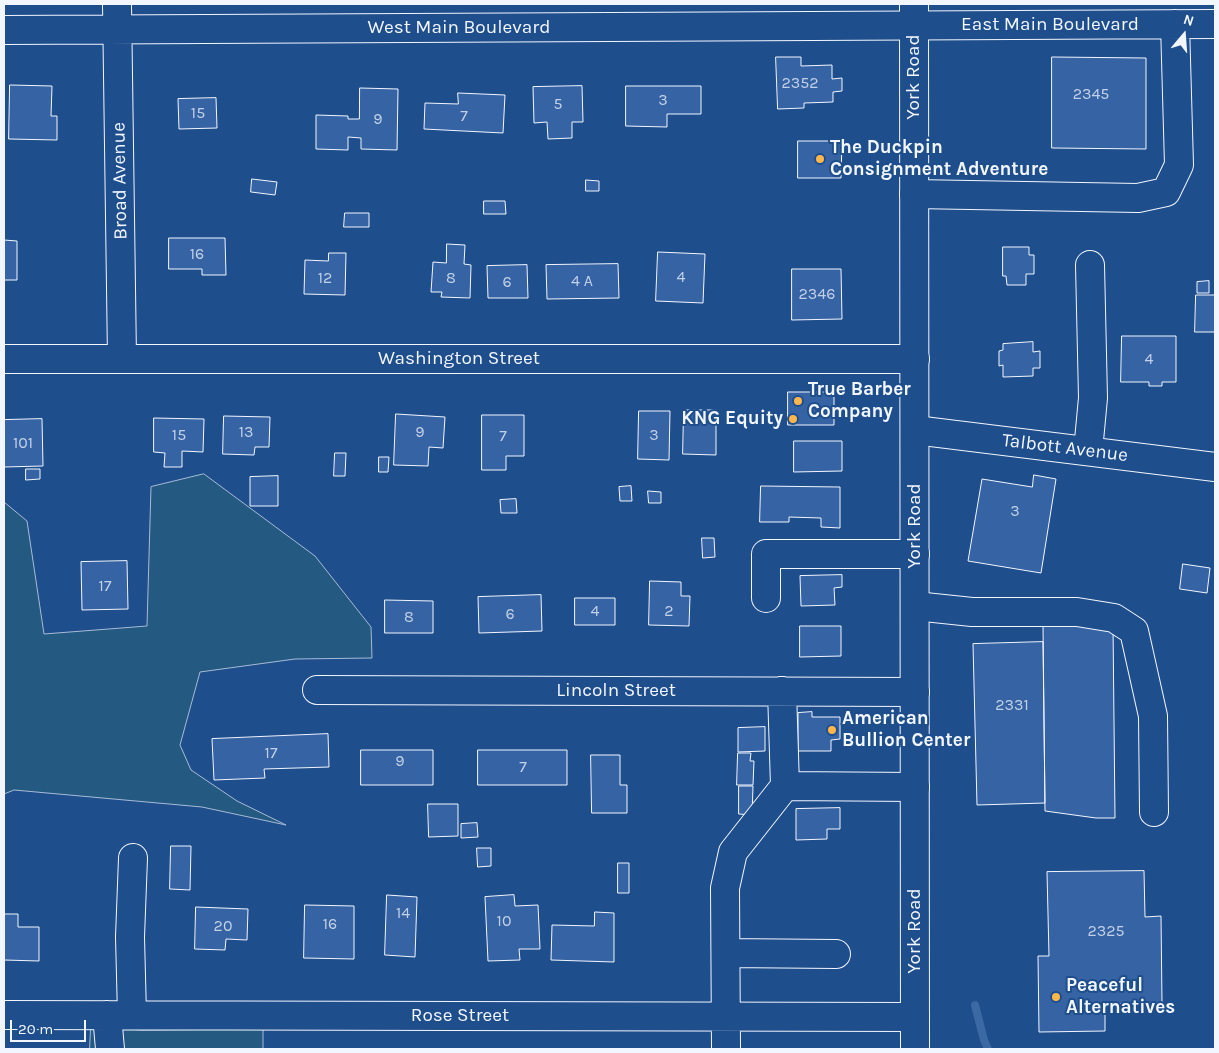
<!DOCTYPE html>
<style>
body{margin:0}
#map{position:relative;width:1219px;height:1053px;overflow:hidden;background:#1f4e8c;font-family:Karla,sans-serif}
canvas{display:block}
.frame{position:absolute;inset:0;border:5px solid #f2f6ff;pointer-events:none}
.north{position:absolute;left:1159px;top:10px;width:50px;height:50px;-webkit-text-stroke:4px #1f4e8c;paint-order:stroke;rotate:18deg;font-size:14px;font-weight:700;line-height:20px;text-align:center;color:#f2f6ff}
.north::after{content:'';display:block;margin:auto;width:18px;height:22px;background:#f2f6ff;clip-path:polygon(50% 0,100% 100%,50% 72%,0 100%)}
.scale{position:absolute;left:10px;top:1020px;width:76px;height:22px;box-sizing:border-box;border:2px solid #f2f6ff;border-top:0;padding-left:6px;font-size:15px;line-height:18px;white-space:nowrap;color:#f2f6ff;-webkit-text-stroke:4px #1f4e8c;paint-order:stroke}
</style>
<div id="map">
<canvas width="1219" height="1053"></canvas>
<div class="frame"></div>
<div class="north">N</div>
<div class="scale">20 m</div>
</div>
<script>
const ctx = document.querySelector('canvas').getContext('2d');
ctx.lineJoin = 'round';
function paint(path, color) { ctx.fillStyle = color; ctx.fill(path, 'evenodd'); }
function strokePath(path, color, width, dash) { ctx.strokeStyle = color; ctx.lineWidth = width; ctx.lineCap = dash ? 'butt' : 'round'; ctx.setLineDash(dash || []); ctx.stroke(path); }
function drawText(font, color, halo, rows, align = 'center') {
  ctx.font = font + ' Karla,sans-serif'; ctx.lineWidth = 4; ctx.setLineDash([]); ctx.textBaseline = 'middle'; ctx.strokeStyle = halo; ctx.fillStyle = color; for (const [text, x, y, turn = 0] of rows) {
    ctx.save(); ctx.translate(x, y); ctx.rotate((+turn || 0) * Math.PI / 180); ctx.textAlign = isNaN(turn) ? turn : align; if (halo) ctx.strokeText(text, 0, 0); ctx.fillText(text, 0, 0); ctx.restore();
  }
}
const green = new Path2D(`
 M204 474 315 556 371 627 372 658 295 659 200 672 180 745 191 770 237 801 286 825 202 807 14 790 4 794V502L27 521 44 634 147 626 151 487Z
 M91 1027 142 1030 263 1029V1049H90Z`);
const stream = new Path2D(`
 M975 1005 984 1040 988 1049`);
const building = new Path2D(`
 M776 57H801V66L832 65V79L842 78V91L833 92V102L804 103V108L778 109Z
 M1052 57 1146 58V149L1052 148Z
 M10 85 52 86 51 116H57V140L9 139Z
 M582 86 583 122H572V138L548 139 547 122 534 123 533 87Z
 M626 86H701V114H667V127L626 126Z
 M360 88 398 89 397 150 361 149V138L348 137V150L316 149V115L348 116V119H359Z
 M458 93 505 95 503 133 424 129 425 103 458 104Z
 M216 98 217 128 179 129 178 99Z
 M798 141H842L841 178H798Z
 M252 179 277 182 275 195 251 192Z
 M586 180 599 181V191H586Z
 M484 201H505L506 214H484Z
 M345 213H369V227H344Z
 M169 238H225L226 275H202V269H169Z
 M4 240 17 241V280H4Z
 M447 244 465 245 464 264 471 265 470 298 441 297 442 292H431L433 262 446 263Z
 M1003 247H1029V255H1034V274H1026V285H1007L1006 276H1003Z
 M658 252 705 254 703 303 656 301Z
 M329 253H346L345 295 304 294 305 260 328 261Z
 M618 264 619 298 547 299 546 265Z
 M527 265 528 298H488L487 266Z
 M792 269H841L842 319 792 320Z
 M1209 281V293H1197V282Z
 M1196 295H1215V332H1195Z
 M1122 336H1176V382H1162V386H1149V382H1121Z
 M1033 342V352L1040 351V368H1033V376L1003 377V365L999 366V351L1003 350V344Z
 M788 392H834V425H788Z
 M684 410H716V455L683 454Z
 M639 411H670L669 460 638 459Z
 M396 414 445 417 443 448 429 447 428 466 394 465Z
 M482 415H524V456H506V470H482Z
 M224 416 270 417 269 447H255L254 455 223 454Z
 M154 418 204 419 203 452 182 451V467H164L165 453 154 452Z
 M42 419 43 466 4 467V420Z
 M794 441H842V471L794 472Z
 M335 453H346L345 476H334Z
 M379 457H389L388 472H379Z
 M26 469H40V479L26 480Z
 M1034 475 1056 479 1041 573 968 561 982 479 1032 487Z
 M278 476V506H250V477Z
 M631 486 632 501H620L619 487Z
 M761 486 840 487V528L821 527V518L789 517V522H760Z
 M648 491 661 492V503H649Z
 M516 499 517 513H501L500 500Z
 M702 538H714L715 557 703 558Z
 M127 561 128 609 82 610 81 562Z
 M1183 564 1210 568 1207 593 1180 589Z
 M842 575V587L834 588 835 605 801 606 800 576Z
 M650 581 681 582V596H690L689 626 649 625Z
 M541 595 542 631 479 633 478 597Z
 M575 598H615V625H575Z
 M385 600 433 601V633H385Z
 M1113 624 1115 818H1096L1045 811 1043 625Z
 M800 626H841V656L800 657Z
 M1043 642 1045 803 977 805 973 644Z
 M812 712V717H840V739L831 740V751H798V713Z
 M765 727V751L738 752V728Z
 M328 734 329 767 264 769 265 778 214 780 212 739Z
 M361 750H433V785H361Z
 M478 750H567V785H478Z
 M738 753H751L750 761H754L753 785H737Z
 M591 755H620V785H627V813H592Z
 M739 786H753L752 815 739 814Z
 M428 804H458V836L429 837Z
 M840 808V829H827V839L796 840V809Z
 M477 823 478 837 461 838V824Z
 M171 846H191L190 890 170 889Z
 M477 848H491V866L478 867Z
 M618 863H629V893H618Z
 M1144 871 1145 917 1161 916 1162 1003 1105 1004V1031L1039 1032 1038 956H1049L1047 872Z
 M387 895 417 897 415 957 385 955Z
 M514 895 515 906 538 905 540 949H519L520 960 488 961 485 897Z
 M305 905 354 906V959L304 958Z
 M196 907 248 909 247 940 226 939 225 950 195 949Z
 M595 912 614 913V962L551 960 552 925 594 926Z
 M4 914H18V927H39V961L4 960Z`);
const minor = new Path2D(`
 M117 4 122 359
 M4 30 1215 24
 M914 194 1138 198 1166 192 1179 165 1175 24
 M4 359H915
 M915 430 1215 467
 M1088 451 1093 398 1090 265
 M766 598V554H915
 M915 606 972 612H1077L1114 618 1134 631 1153 716 1154 812
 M317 690 915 692
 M785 786 915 787
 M726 953 836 954
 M4 1015 915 1017
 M107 1015 110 1049
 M132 1015 130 937 133 858
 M726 1049 725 888 733 852 785 786 782 691`);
const major = new Path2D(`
 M914 4 915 1049`);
const markers = [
 [820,159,5,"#ffb74d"],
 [798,401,5,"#ffb74d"],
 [793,419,5,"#ffb74d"],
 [832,730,5,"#ffb74d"],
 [1056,997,5,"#ffb74d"]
];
const numberNames = [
 ["2352",800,83],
 ["2345",1091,94],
 ["3",663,100],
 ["5",558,104],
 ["15",198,113],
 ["7",464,116],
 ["9",378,119],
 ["16",197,254],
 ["4",681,277],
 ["12",325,278],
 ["8",451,278],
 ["4 A",582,281],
 ["6",507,282],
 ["2346",817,294],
 ["4",1149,359],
 ["13",246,432],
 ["9",420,432],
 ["15",179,435],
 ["3",654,435],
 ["7",503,436],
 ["101",23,443],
 ["3",1015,511],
 ["17",105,586],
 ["4",595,611],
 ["2",669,611],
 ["6",510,614],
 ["8",409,617],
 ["2331",1012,705],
 ["17",271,753],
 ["9",400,761],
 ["7",523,767],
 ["14",403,913],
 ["10",504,921],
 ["16",330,924],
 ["20",223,926],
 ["2325",1106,931]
];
const streetNames = [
 ["East Main Boulevard",1050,25],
 ["West Main Boulevard",459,28],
 ["York Road",914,77,-90],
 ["Broad Avenue",120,181,-91],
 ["Washington Street",459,359],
 ["Talbott Avenue",1065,448,7],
 ["York Road",915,526,-90],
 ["Lincoln Street",616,691],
 ["York Road",915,931,-90],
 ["Rose Street",460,1016]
];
const poiNames = [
 ["The Duckpin",830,148],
 ["Consignment Adventure",830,170],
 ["True Barber",808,390],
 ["Company",808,412],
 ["KNG Equity",783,419,"right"],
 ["American",842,719],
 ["Bullion Center",842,741],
 ["Peaceful",1066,986],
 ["Alternatives",1066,1008]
];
paint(green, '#245a82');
strokePath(green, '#a8bbd7', 1);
strokePath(stream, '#3b69a3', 8);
paint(building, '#3563a3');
strokePath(building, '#f2f6ff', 1);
strokePath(minor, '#f2f6ff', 30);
strokePath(major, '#f2f6ff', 30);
strokePath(minor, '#1f4e8c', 28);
strokePath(major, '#1f4e8c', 28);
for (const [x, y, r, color] of markers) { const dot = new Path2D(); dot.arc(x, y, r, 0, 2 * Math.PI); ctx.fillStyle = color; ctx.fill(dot); strokePath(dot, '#1f4e8c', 2); }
drawText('16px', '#c3d1e8', null, numberNames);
drawText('19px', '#f2f6ff', '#1f4e8c', streetNames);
drawText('bold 19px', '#f2f6ff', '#1f4e8c', poiNames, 'left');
</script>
